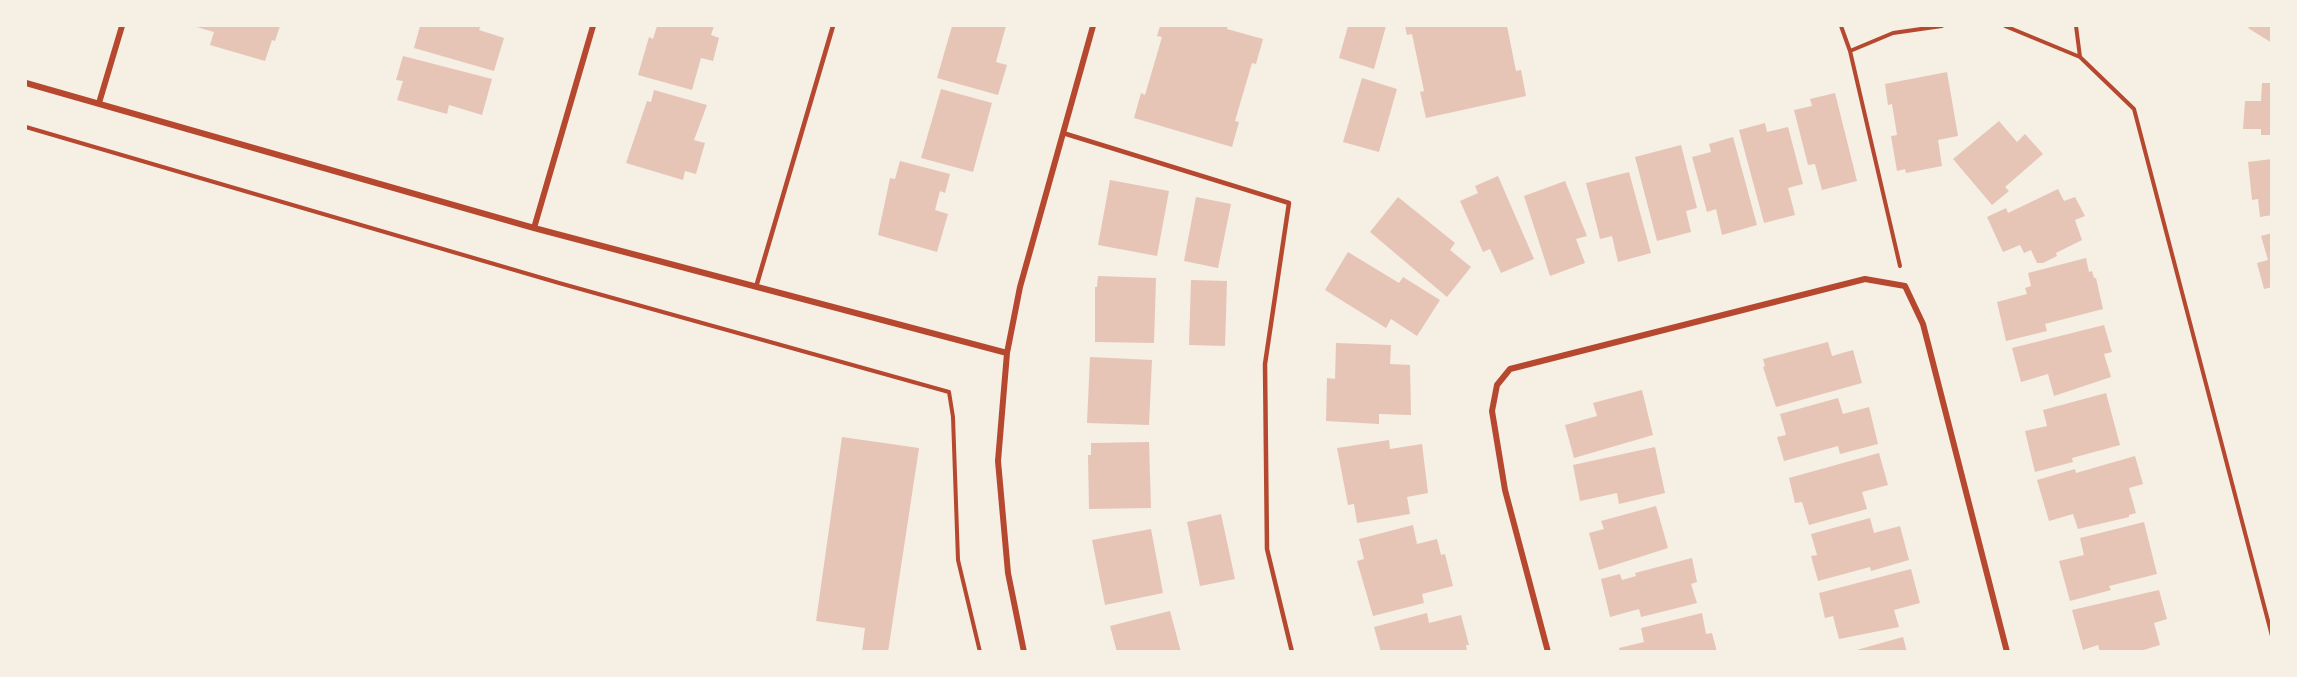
<!DOCTYPE html>
<style>
body{margin:0}
#map{position:relative;width:2297px;height:677px;overflow:hidden;background:#f6efe4;font-family:"IBM Plex Sans",sans-serif}
canvas{display:block}
.frame{position:absolute;inset:0;border:27px solid #f6efe4;pointer-events:none}
</style>
<div id="map">
<canvas width="2297" height="677"></canvas>
<div class="frame"></div>
</div>
<script>
const ctx = document.querySelector('canvas').getContext('2d');
ctx.lineJoin = 'round';
function paint(path, color) { ctx.fillStyle = color; ctx.fill(path, 'evenodd'); }
function strokePath(path, color, width, dash) { ctx.strokeStyle = color; ctx.lineWidth = width; ctx.lineCap = dash ? 'butt' : 'round'; ctx.setLineDash(dash || []); ctx.stroke(path); }
const building = new Path2D(`
 M193 26H280L275 41 272 40 265 61 210 45 214 32Z
 M420 26H481L479 30 504 38 494 71 414 48Z
 M657 26H714L711 35 719 38 713 61 701 58 692 90 638 75 649 37 653 39Z
 M952 26H1006L996 62 1007 65 998 95 937 78Z
 M1160 26H1228L1227 29 1263 39 1256 64 1252 63 1235 121 1239 122 1232 147 1134 118 1141 93 1145 95 1162 37 1157 36Z
 M1348 26H1386L1374 69 1339 58Z
 M1405 26H1507L1516 71 1521 70 1526 96 1426 118 1420 92 1424 91 1412 34 1407 35Z
 M2250 26H2272V43L2248 28Z
 M403 56 492 79 482 115 449 105 447 114 397 100 403 81 396 80Z
 M1947 72 1958 136 1938 140 1942 166 1906 173 1905 169 1897 171 1891 136 1897 135 1892 104 1888 105 1885 84Z
 M1362 78 1397 89 1379 152 1343 142Z
 M2262 83H2272V135H2261V129H2243L2245 101H2261Z
 M941 89 992 103 973 172 921 158Z
 M654 90 707 105 694 140 705 143 696 174 685 171 683 180 626 163 647 101 651 102Z
 M1835 93 1857 181 1822 190 1815 164 1808 165 1794 110 1812 106 1810 99Z
 M1999 121 2017 142 2025 134 2043 154 2005 187 2009 191 1992 205 1953 159Z
 M1765 123 1767 132 1788 127 1803 184 1788 188 1795 215 1764 223 1739 130Z
 M1733 137 1757 225 1722 235 1716 209 1707 212 1692 157 1711 152 1709 144Z
 M1681 145 1697 208 1686 211 1691 232 1657 241 1635 157Z
 M2272 159V215L2260 217 2258 199 2252 200 2248 162Z
 M900 161 950 174 945 193 940 191 935 210 948 214 937 252 878 235 890 178 895 179Z
 M1629 172 1651 253 1618 262 1612 236 1600 239 1586 183Z
 M1498 176 1534 259 1501 273 1490 249 1483 252 1460 201 1478 193 1475 186Z
 M1110 180 1169 191 1157 256 1098 245Z
 M1565 181 1587 236 1576 239 1585 263 1550 276 1524 196Z
 M2058 189 2064 201 2075 197 2085 216 2075 220 2082 240 2056 253 2057 256 2043 263H2037L2031 250 2024 253 2020 245 2003 252 1987 217 2006 208 2008 213Z
 M1196 197 1231 204 1218 268 1184 261Z
 M1398 197 1455 243 1450 250 1471 267 1447 297 1370 232Z
 M2272 233V287L2264 289 2257 263 2268 260 2261 236Z
 M1348 252 1399 283 1403 277 1440 300 1417 336 1391 319 1386 328 1325 290Z
 M2086 258 2089 272 2092 271 2094 278H2096L2103 309 2045 324 2047 331 2006 341 1997 302 2027 294 2025 288 2031 286 2028 273Z
 M1098 276 1156 278 1154 343 1095 342V287H1097Z
 M1191 280 1227 281 1225 346 1189 345Z
 M2104 325 2112 352 2104 354 2111 377 2054 396 2048 374 2021 382 2012 348Z
 M1828 342 1832 356 1853 350 1862 383 1776 407 1763 367 1765 366 1763 359Z
 M1336 343 1391 345 1390 364 1410 365 1411 415 1379 414V424L1326 421 1327 378 1335 379Z
 M1090 357 1152 360 1149 425 1087 423Z
 M1642 390 1653 435 1574 458 1565 425 1597 416 1593 403Z
 M2106 393 2120 445 2072 458 2073 462 2035 472 2025 431 2047 426 2043 410Z
 M1838 398 1843 414 1869 407 1878 444 1840 454 1838 446 1784 461 1777 437 1786 435 1780 414Z
 M842 437 919 448 888 652H862L865 628 816 621Z
 M1389 440 1390 449 1422 444 1428 493 1407 497 1410 514 1357 523 1354 504 1348 505 1337 448Z
 M1149 442 1151 508 1089 509 1088 455H1091V443Z
 M1655 447 1665 493 1619 504 1617 493 1580 501 1573 465Z
 M1879 453 1888 485 1862 492 1867 509 1809 525 1802 502 1795 503 1789 478Z
 M2135 456 2143 484 2129 488 2136 513 2129 515V517L2078 529 2073 514 2049 521 2037 480 2075 469 2076 473Z
 M1656 506 1668 548 1599 570 1589 533 1604 529 1601 521Z
 M1221 514 1235 579 1200 586 1187 522Z
 M1870 518 1874 533 1900 526 1909 560 1871 571 1870 567 1818 581 1811 556 1817 555 1811 534Z
 M2144 522 2157 574 2109 586 2111 590 2070 601 2059 561 2084 555 2080 538Z
 M1413 525 1417 544 1437 539 1441 555 1445 554 1453 586 1422 594 1424 603 1373 616 1357 561 1364 559 1359 539Z
 M1151 529 1163 593 1105 605 1092 540Z
 M1692 558 1697 582 1691 584 1697 603 1641 617 1639 609 1610 617 1601 579 1620 574 1622 580 1636 576 1635 573Z
 M1911 569 1920 603 1894 610 1899 627 1839 639 1833 616 1825 618 1819 593Z
 M2159 590 2167 619 2154 623 2160 645 2137 652H2100L2098 645 2083 650 2072 610Z
 M1170 611 1181 652H1117L1110 626Z
 M1427 613 1429 623 1461 615 1469 645H1466L1467 652H1381L1374 627Z
 M1702 613 1706 634 1712 633 1717 652H1620L1619 648 1644 642 1641 628Z
 M1903 637 1907 652H1853V651Z`);
const path = new Path2D(`
 M1841 26 1850 51
 M2005 26 2080 57
 M2076 26 2080 57 2134 109 2272 636
 M26 127 559 283 949 392 953 417 958 560 980 652
 M1900 266 1850 51 1893 33 1942 26`);
const service = new Path2D(`
 M1063 133 1289 203 1265 364 1267 549 1292 652
 M756 287 833 26`);
const minor = new Path2D(`
 M26 83 534 228 1007 353
 M99 103 122 26
 M534 228 593 26
 M1024 652 1008 573 998 461 1007 353 1020 287 1093 26
 M1548 652 1505 490 1492 411 1497 385 1510 369 1865 279 1905 286 1923 324 2007 652`);
paint(building, '#e6c5b7');
strokePath(path, '#b5482f', 4);
strokePath(service, '#b5482f', 4.5);
strokePath(minor, '#b5482f', 6);
</script>
